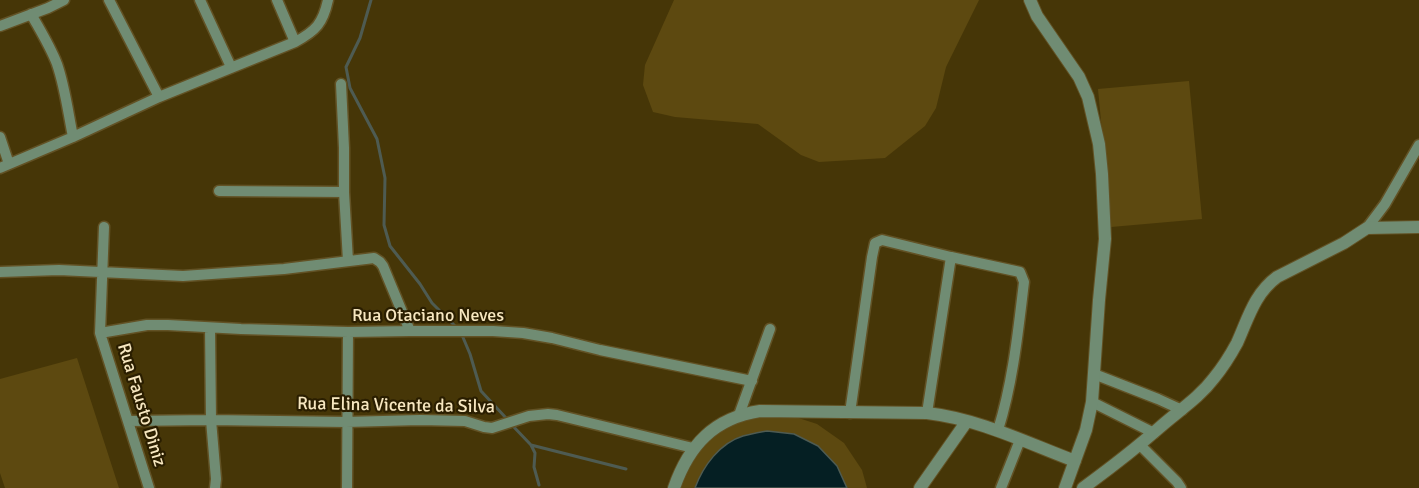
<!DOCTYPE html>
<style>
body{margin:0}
canvas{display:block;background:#463607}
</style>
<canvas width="1419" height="488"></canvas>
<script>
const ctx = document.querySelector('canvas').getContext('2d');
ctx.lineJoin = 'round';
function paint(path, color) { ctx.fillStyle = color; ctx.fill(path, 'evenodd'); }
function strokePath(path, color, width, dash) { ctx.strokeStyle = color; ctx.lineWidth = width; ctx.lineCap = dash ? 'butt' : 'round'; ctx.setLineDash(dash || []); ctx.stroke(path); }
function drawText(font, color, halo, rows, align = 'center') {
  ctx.font = font + ' Signika,sans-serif'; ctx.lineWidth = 4.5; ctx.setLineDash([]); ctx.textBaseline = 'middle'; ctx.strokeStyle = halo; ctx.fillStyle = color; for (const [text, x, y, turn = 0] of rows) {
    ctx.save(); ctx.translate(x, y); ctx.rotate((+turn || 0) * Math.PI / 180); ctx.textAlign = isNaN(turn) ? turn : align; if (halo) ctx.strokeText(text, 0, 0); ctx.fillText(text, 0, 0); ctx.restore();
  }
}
const green = new Path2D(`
 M674 0H979L946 67 936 108 925 126 885 158 819 162 801 155 758 124 675 117 653 112 643 85 645 65Z
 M1189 81 1202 219 1111 227 1098 89Z
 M77 358 119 488H5L0 473V379Z
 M786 414 817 424 844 443 862 470 867 488H678L698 447 723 426 754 415Z`);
const water = new Path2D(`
 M767 431 794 434 818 446 837 466 847 488H695C703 466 720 443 743 436 751 434 759 432 767 431Z`);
const stream = new Path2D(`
 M371 0 360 38 346 67 350 88 377 139 385 178 384 225 390 246 420 284 432 303 456 327
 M462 335 470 354 481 391 507 419
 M511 424 531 445 626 469
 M531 445 535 453 534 467 539 485`);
const minor = new Path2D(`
 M109 0 159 97
 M200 0 231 67
 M277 0 295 42
 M31 14C40 30 50 46 57 64 65 87 68 112 73 137
 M0 26 48 8 64 0
 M341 84 344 148V192L348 261
 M0 137 9 164
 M0 168 73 137 159 97 295 42C316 31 323 23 328 0
 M219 191 344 192
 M104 227 100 333 149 488
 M1367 228 1385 204 1419 145
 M0 272 59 270 183 276 284 269 374 258 380 262 383 266 410 331
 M210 328 211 420 216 479 215 488
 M100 333 147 325H168L241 329 348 332 410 331H493L523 333 552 338 600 350 752 381
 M1094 374 1158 399 1182 410
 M1092 402 1154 433
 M850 413 872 257 875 243 882 240 951 257 1020 272 1024 282C1018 332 1013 382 998 430
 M927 413 951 257
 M739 415 770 329
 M129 421 211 420 346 422 420 420 465 421 484 427 492 428 529 416 548 414 557 415 693 448
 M1140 445 1177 482 1181 488
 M347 488 348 332
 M1001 488 1020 440`);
const tertiary = new Path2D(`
 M1030 0 1037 16 1079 77 1088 97 1099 144 1102 174 1105 239 1099 300 1092 402 1086 430 1065 488
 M674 488C689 445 714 418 760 411L927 413C979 419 1027 443 1075 461
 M920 488 967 421
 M1083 488C1109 469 1135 449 1159 428 1178 411 1199 398 1214 378 1223 367 1230 356 1237 343 1248 319 1254 294 1277 277L1344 243 1367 228 1419 227`);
const streetNames = [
 ["Rua Otaciano Neves",428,316],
 ["Rua Fausto Diniz",141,405,73],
 ["Rua Elina Vicente da Silva",396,406,1]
];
paint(green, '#5d4910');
paint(water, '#051f23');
strokePath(water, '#4e5b52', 1.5);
strokePath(stream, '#4e5b52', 3);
strokePath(minor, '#625225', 13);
strokePath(tertiary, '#625225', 14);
strokePath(minor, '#708c73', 10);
strokePath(tertiary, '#708c73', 12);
drawText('18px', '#f7e7c0', '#2a1e00', streetNames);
</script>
